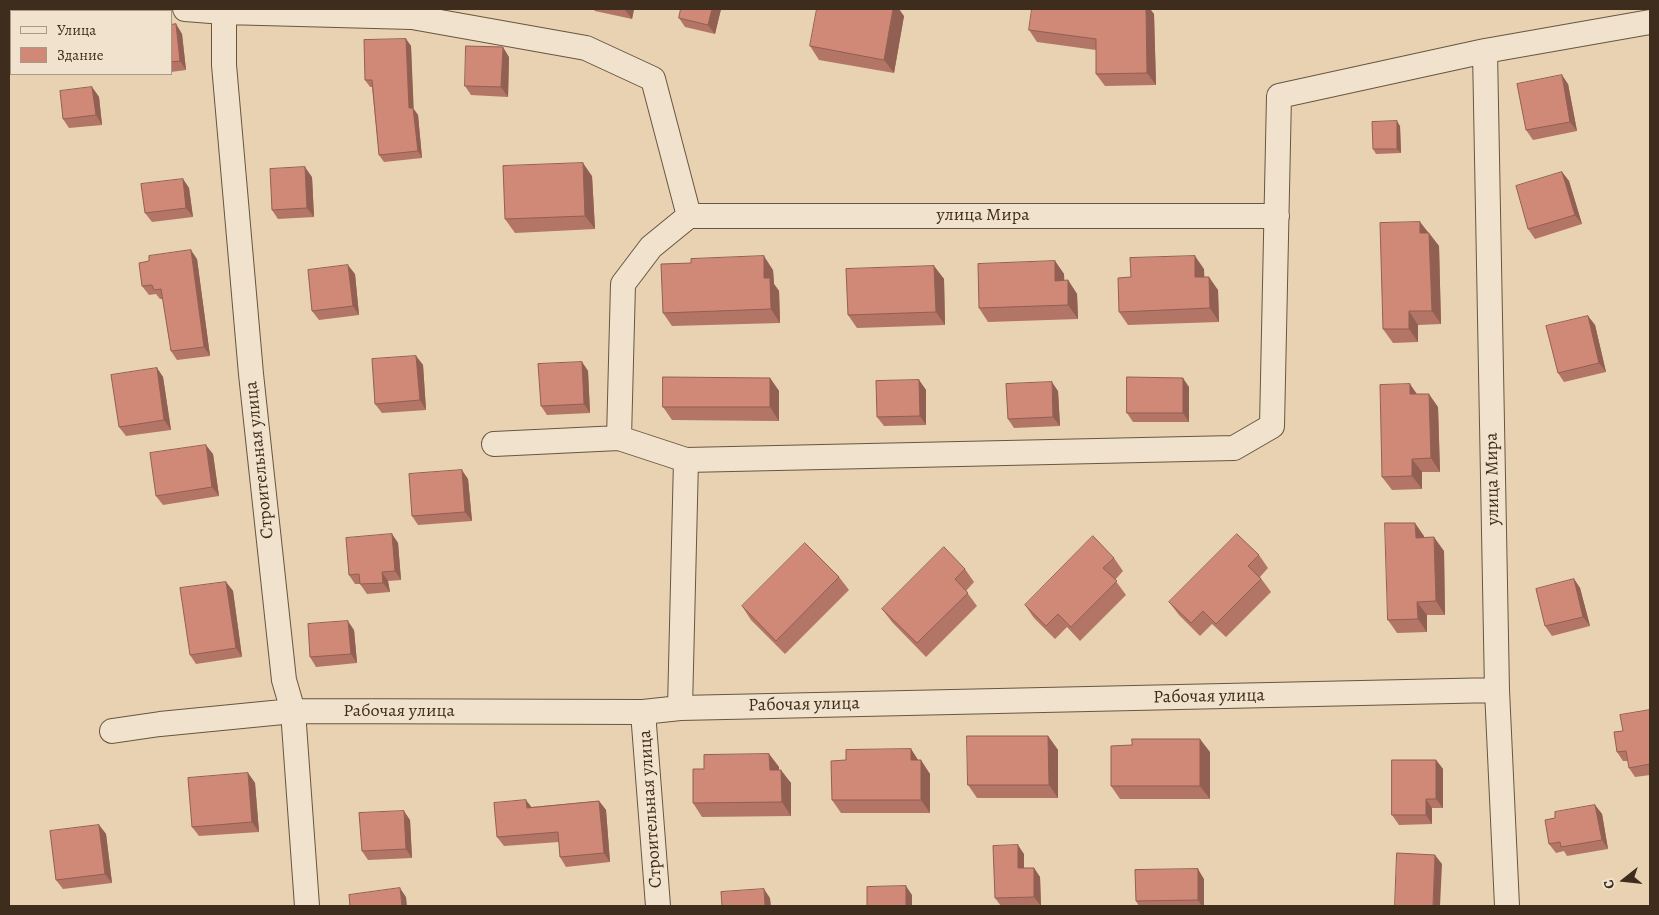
<!DOCTYPE html>
<meta charset="utf-8">
<style>
body{margin:0}
#map{position:relative;width:1659px;height:915px;overflow:hidden;background:#e8d2b1;font-family:Alegreya,serif}
canvas{display:block}
.frame{position:absolute;inset:0;border:10px solid #3e2d1c;pointer-events:none}
.legend{position:absolute;left:10px;top:10px;width:162px;height:65px;box-sizing:border-box;background:#f0e2cc;border:1px solid #a99a86;margin:0;padding:6px 9px;list-style:none;font-size:15px;color:#3e2d1c}
.legend li{display:flex;align-items:center;gap:10px;height:25px}
.legend b{width:25px;border:1px solid #a99a86}
.north{position:absolute;left:1599px;top:855px;width:50px;height:50px;-webkit-text-stroke:4px #f0e2cc;paint-order:stroke;rotate:254deg;font-size:14px;font-weight:700;line-height:20px;text-align:center;color:#3e2d1c}
.north::after{content:'';display:block;margin:auto;width:18px;height:22px;background:#3e2d1c;clip-path:polygon(50% 0,100% 100%,50% 72%,0 100%)}
</style>
<div id="map">
<canvas width="1659" height="915"></canvas>
<div class="frame"></div>
<ul class="legend">
<li><b style="height:6px;background:#f0e2cc"></b>Улица</li>
<li><b style="height:14px;background:#d08877"></b>Здание</li>
</ul>
<div class="north">С</div>
</div>
<script>
const ctx = document.querySelector('canvas').getContext('2d');
ctx.lineJoin = 'round';
function strokePath(path, color, width, dash) { ctx.strokeStyle = color; ctx.lineWidth = width; ctx.lineCap = dash ? 'butt' : 'round'; ctx.setLineDash(dash || []); ctx.stroke(path); }
function paint(path, color) { ctx.fillStyle = color; ctx.fill(path, 'evenodd'); }
function drawText(font, color, halo, rows, align = 'center') {
  ctx.font = font + ' Alegreya,serif'; ctx.lineWidth = 4; ctx.setLineDash([]); ctx.textBaseline = 'middle'; ctx.strokeStyle = halo; ctx.fillStyle = color; for (const [text, x, y, turn = 0] of rows) {
    ctx.save(); ctx.translate(x, y); ctx.rotate((+turn || 0) * Math.PI / 180); ctx.textAlign = isNaN(turn) ? turn : align; if (halo) ctx.strokeText(text, 0, 0); ctx.fillText(text, 0, 0); ctx.restore();
  }
}
const street = new Path2D(`
 M185 9 224 12 412 17 586 48 653 79 689 216
 M224 12V65L251 374 284 680 293 711 307 906
 M1485 51 1497 690 1507 906
 M689 216H1277
 M619 438 623 284 651 247 689 216
 M494 444 619 438 686 460 1234 448 1272 426 1279 96 1485 51 1650 22
 M680 708 686 460
 M643 712 658 906
 M112 731 160 724 293 711 643 712 680 708 1497 690`);
const wall = new Path2D(`
 M593 9H634L632 19 595 11Z
 M681 9H721L715 34 685 27 679 18Z
 M1146 9H1150L1154 14 1156 85 1105 86 1096 74V50L1037 42 1029 30Z
 M904 16 894 73 819 60 810 46Z
 M176 24 182 34 186 70 171 72V25Z
 M406 39 411 46 413 108 418 115 422 158 384 162 379 155 372 87H370L365 80Z
 M509 57 508 97 471 95 465 86Z
 M1568 84 1577 131 1533 140 1526 130Z
 M92 87 99 97 102 125 69 128 63 119Z
 M1400 126 1401 153 1376 154 1373 149Z
 M1562 172 1569 181 1582 224 1535 239 1528 229Z
 M592 176 595 229 515 233 505 219Z
 M312 177 314 217 278 219 272 210Z
 M183 179 189 188 193 217 152 222 145 213Z
 M1420 222 1439 246 1441 324 1418 325V342L1393 343 1383 329Z
 M197 259 210 356 177 360 171 351 163 299H160L156 294 149 295 142 286Z
 M1055 261 1064 274V281L1068 280 1077 294 1078 319 988 322 979 308Z
 M934 266 944 279 945 325 857 328 848 315Z
 M1204 269V277L1218 290 1219 322 1128 325 1119 312 1131 277Z
 M773 270 774 284 779 291 780 323 672 326 663 313Z
 M355 274 359 315 319 320 312 311Z
 M1588 316 1595 325 1606 372 1564 382 1558 373Z
 M416 356 423 365 426 410 382 413 375 404Z
 M582 362 588 371 590 413 547 415 541 406Z
 M157 368 163 377 171 430 126 436 119 427Z
 M770 378 779 391V421L672 420 663 407Z
 M919 380 926 390V425L884 426 877 417Z
 M1189 387V422H1133L1127 413Z
 M1058 391 1060 426 1014 428 1008 419Z
 M1417 394 1438 407 1440 472H1422V489L1392 490 1382 477Z
 M213 454 219 496 163 505 156 496Z
 M468 479 472 521 418 525 412 516Z
 M392 534 398 543 401 580 388 581 390 592 367 594 360 584H355L349 575Z
 M1424 536V537L1444 551 1445 615H1427V632L1397 633 1388 620Z
 M1259 555 1268 568 1260 577 1271 592 1226 637 1212 624 1200 636 1179 615 1169 602Z
 M1114 558 1123 571 1115 580 1126 595 1080 641 1067 627 1055 639 1034 618 1025 605Z
 M965 569 974 582 966 591 977 606 926 657 892 622 882 609Z
 M839 577 849 590 785 654 751 620 742 606Z
 M1574 579 1580 588 1590 626 1552 636 1545 626Z
 M226 582 233 591 242 657 196 664 190 655Z
 M354 630 357 663 316 667 310 657Z
 M1650 710V775L1635 777 1629 768 1628 761H1623L1617 752 1623 731Z
 M1048 736 1058 750V798H977L968 785Z
 M911 749 918 760 930 774V813H841L832 800 846 760Z
 M1210 752V799H1120L1111 786Z
 M769 754 779 767V770L791 783V816L702 817 693 803 704 769Z
 M1436 760 1443 769V808H1432V824L1399 825 1392 815Z
 M248 773 255 783 259 832 199 836 192 827Z
 M599 801 606 810 610 862 566 867 560 857 559 842 504 846 497 837 531 807Z
 M1595 805 1602 814 1608 849 1567 856 1564 851 1556 853 1549 844 1555 818Z
 M410 820 412 858 368 860 362 851Z
 M99 825 106 834 112 883 63 889 56 880Z
 M1024 854V868H1034L1040 877 1041 906H1001L995 898Z
 M1204 879V906H1139L1136 901Z`);
const shadedWall = new Path2D(`
 M626 9H634L632 19 625 10Z
 M712 9H721L715 34 708 25Z
 M893 9H899L904 16 894 73 884 60Z
 M1146 9H1150L1154 14 1156 85 1147 73Z
 M176 24 182 34 186 70 180 61Z
 M406 39 411 46 414 115 409 108Z
 M503 47 509 57 508 97 501 87Z
 M1562 75 1568 84 1577 131 1570 122Z
 M92 87 99 97 102 125 96 115Z
 M413 108 418 115 422 158 418 151Z
 M1397 121 1400 126 1401 153 1397 149Z
 M583 163 592 176 595 229 585 216Z
 M305 167 312 177 314 217 307 208Z
 M1562 172 1569 181 1582 224 1575 215Z
 M183 179 189 188 193 217 186 208Z
 M1420 222 1430 235 1429 233 1439 246 1441 324 1432 311 1420 233Z
 M191 250 197 259 210 356 204 347Z
 M764 256 773 270 774 284 779 291 780 323 771 309 764 278Z
 M1195 256 1204 269 1205 291 1195 277Z
 M1055 261 1064 274 1065 294 1055 281Z
 M348 265 355 274 359 315 353 306Z
 M934 266 944 279 945 325 936 312Z
 M1209 277 1218 290 1219 322 1210 308Z
 M1068 280 1077 294 1078 319 1068 305Z
 M1409 311 1418 325V342L1409 329Z
 M1588 316 1595 325 1606 372 1599 363Z
 M416 356 423 365 426 410 420 400Z
 M582 362 588 371 590 413 584 404Z
 M157 368 163 377 171 430 164 420Z
 M770 378 779 391V421L770 407Z
 M1183 378 1189 387V422L1183 413Z
 M919 380 926 390V425L920 416Z
 M1052 382 1058 391 1060 426 1053 417Z
 M1410 384 1419 397 1410 394Z
 M1429 394 1438 407 1440 472 1431 458Z
 M206 445 213 454 219 496 212 487Z
 M1412 459 1422 472V489L1412 476Z
 M462 470 468 479 472 521 465 512Z
 M1415 523 1424 536 1425 551 1416 538Z
 M392 534 398 543 401 580 395 571Z
 M1434 537 1444 551 1445 615 1436 601Z
 M382 572 388 581 390 592 383 583Z
 M1574 579 1580 588 1590 626 1583 617Z
 M226 582 233 591 242 657 236 648Z
 M1417 602 1427 615V632L1418 619Z
 M348 621 354 630 357 663 351 654Z
 M1048 736 1058 750V798L1049 785Z
 M1200 739 1210 752V799L1200 786Z
 M911 749 920 763 911 760Z
 M769 754 779 767V783L770 770Z
 M921 760 930 774V813L921 800Z
 M1436 760 1443 769V808L1436 799Z
 M781 770 791 783V816L782 802Z
 M248 773 255 783 259 832 252 822Z
 M1426 799 1432 808V824L1426 815Z
 M526 800 533 809 527 808Z
 M599 801 606 810 610 862 604 853Z
 M1595 805 1602 814 1608 849 1602 840Z
 M404 811 410 820 412 858 406 849Z
 M99 825 106 834 112 883 105 874Z
 M1018 845 1024 854V878L1018 868Z
 M1435 855 1442 864 1440 906H1433Z
 M1034 868 1040 877 1041 906 1034 897Z
 M1198 869 1204 879V906H1202L1198 900Z
 M906 886 912 895V906H906Z
 M400 888 406 897 407 906H402Z
 M764 889 770 898 771 906H765Z`);
const building = new Path2D(`
 M681 9H712L708 25 679 18Z
 M817 9H893L884 60 810 46Z
 M1032 9H1146L1147 73 1096 74V39L1029 30Z
 M176 24 180 61 171 62V25Z
 M406 39 409 108H413L418 151 379 155 372 80H365L364 40Z
 M466 46 503 47 501 87 465 86Z
 M1562 75 1570 122 1526 130 1517 84Z
 M92 87 96 115 63 119 60 91Z
 M1397 121V149H1373L1372 122Z
 M583 163 585 216 505 219 503 166Z
 M305 167 307 208 272 210 270 169Z
 M1562 172 1575 215 1528 229 1516 186Z
 M183 179 186 208 145 213 141 184Z
 M1420 222V233H1429L1432 311H1409V329H1383L1380 223Z
 M191 250 204 347 171 351 161 289 154 290 152 285 142 286 139 263 149 261V256Z
 M764 256V278H770L771 309 663 313 661 264 691 263V259Z
 M1195 256V277H1209L1210 308 1119 312 1118 278 1131 277 1130 258Z
 M1055 261V281L1068 280V305L979 308 978 264Z
 M348 265 353 306 312 311 308 270Z
 M934 266 936 312 848 315 846 269Z
 M1588 316 1599 363 1558 373 1546 326Z
 M416 356 420 400 375 404 372 359Z
 M582 362 584 404 541 406 538 364Z
 M157 368 164 420 119 427 111 375Z
 M663 377 770 378V407H663Z
 M1127 377 1183 378V413H1127Z
 M919 380 920 416 877 417 876 381Z
 M1052 382 1053 417 1008 419 1006 384Z
 M1410 384V394H1429L1431 458 1412 459V476L1382 477 1380 385Z
 M206 445 212 487 156 496 150 453Z
 M462 470 465 512 412 516 409 474Z
 M1385 523H1415L1416 538 1434 537 1436 601 1417 602 1418 619 1388 620Z
 M392 534 395 571 382 572 383 583 360 584 359 574 349 575 346 538Z
 M1237 534 1259 555 1248 566 1261 579 1216 624 1203 611 1191 623 1169 602Z
 M1093 536 1114 558 1103 568 1117 581 1071 627 1058 614 1046 626 1025 605Z
 M805 543 839 577 776 641 742 606Z
 M944 547 965 569 955 579 968 593 917 643 882 609Z
 M1574 579 1583 617 1545 626 1536 589Z
 M226 582 236 648 190 655 180 588Z
 M348 621 351 654 310 657 308 624Z
 M1650 710V764L1629 768 1626 751 1617 752 1614 732 1623 731 1620 715Z
 M967 736H1048L1049 785H968Z
 M1132 739H1200V786H1111V746L1132 745Z
 M911 749V760H921V800H832L831 761 846 760V750Z
 M769 754 770 770H781L782 802 693 803V769H704V755Z
 M1392 760H1436V799H1426V815H1392Z
 M248 773 252 822 192 827 188 778Z
 M526 800 527 808 599 801 604 853 560 857 558 832 497 837 494 803Z
 M1595 805 1602 840 1561 847 1560 842 1549 844 1545 820 1555 818V812Z
 M404 811 406 849 362 851 359 813Z
 M99 825 105 874 56 880 50 831Z
 M1018 845V868H1034V897L995 898 993 846Z
 M1397 853 1435 855 1433 906H1395Z
 M1198 869V900L1136 901 1135 870Z
 M906 886V906H867V887Z
 M400 888 402 906H350L349 895Z
 M764 889 765 906H722L721 892Z`);
const streetNames = [
 ["улица Мира",983,216],
 ["Строительная улица",260,460,-96],
 ["улица Мира",1493,479,-91],
 ["Рабочая улица",1209,697,-1],
 ["Рабочая улица",804,705,-1],
 ["Рабочая улица",399,712],
 ["Строительная улица",651,809,-94]
];
strokePath(street, '#685641', 26);
strokePath(street, '#f0e2cc', 24);
paint(wall, '#b37566');
paint(shadedWall, '#925f53');
paint(building, '#d08877');
strokePath(building, '#925f53', 1);
drawText('18px', '#3e2d1c', '#f0e2cc', streetNames);
</script>
